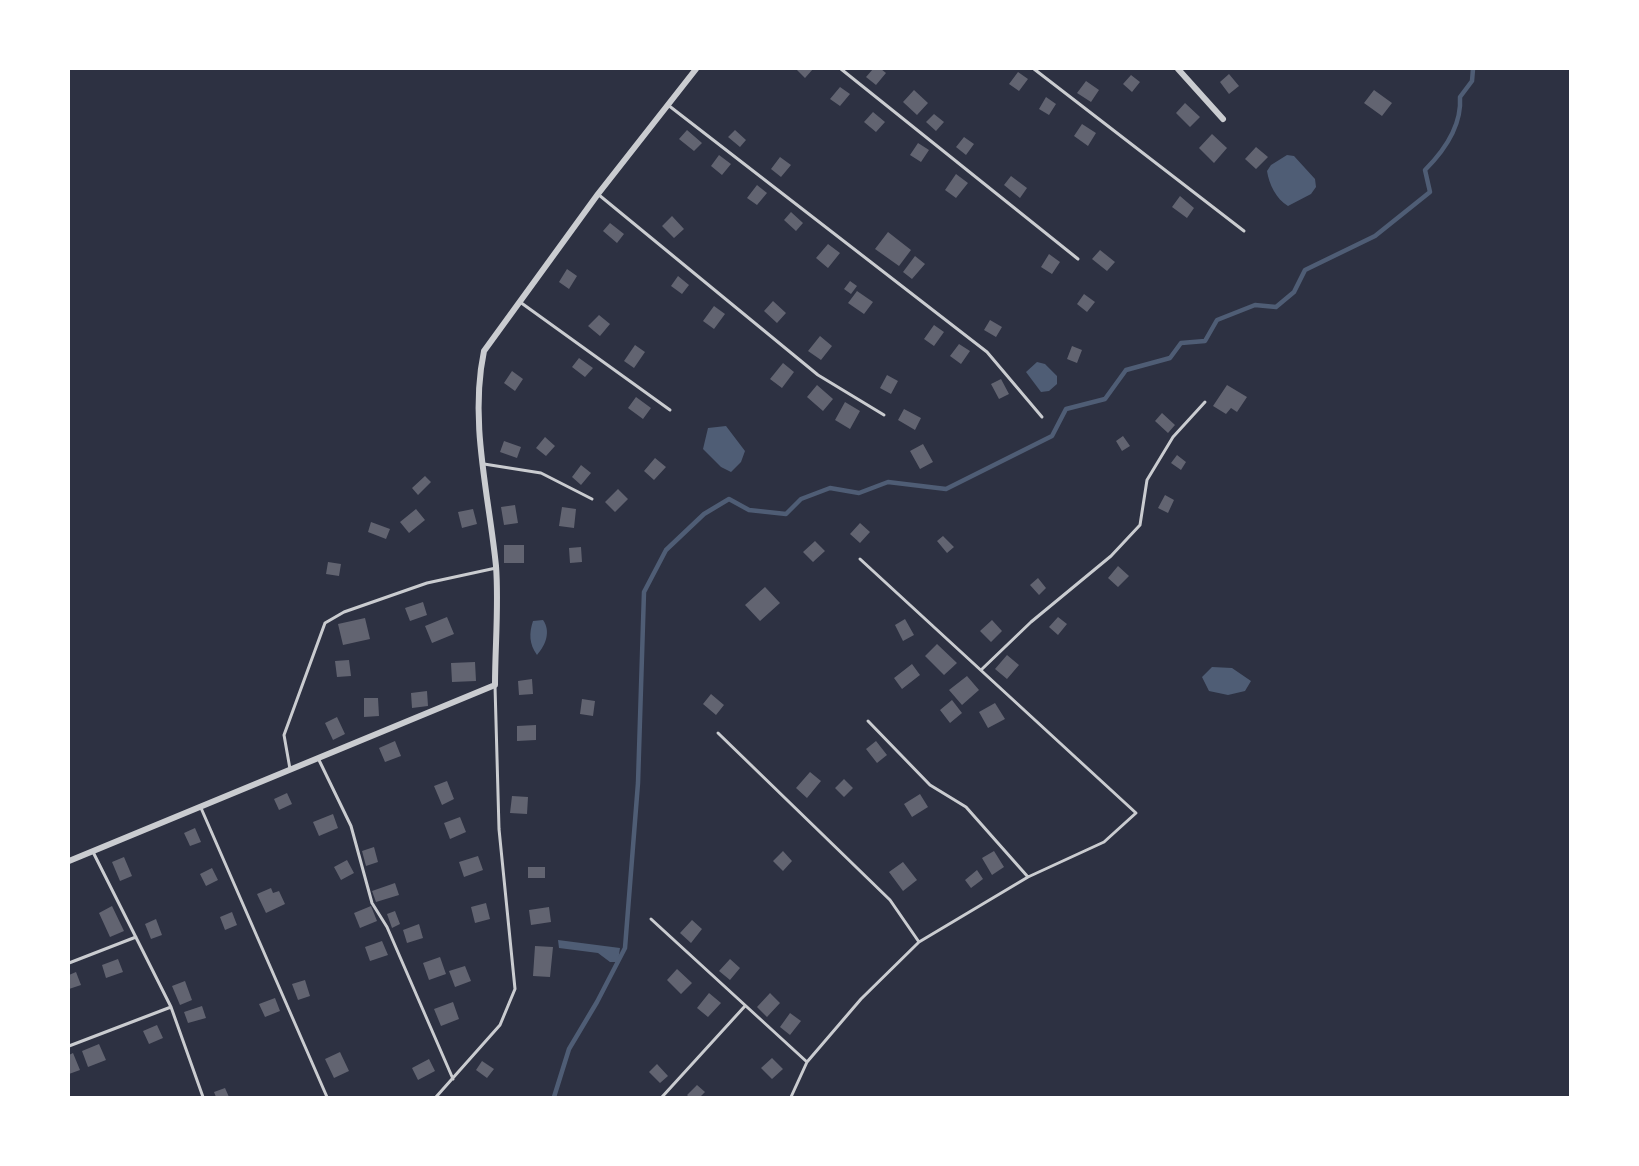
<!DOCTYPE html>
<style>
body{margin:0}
#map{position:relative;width:1639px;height:1166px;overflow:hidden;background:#2d3142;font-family:"Nunito Sans",sans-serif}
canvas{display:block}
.frame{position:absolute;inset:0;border:70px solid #fff;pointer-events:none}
</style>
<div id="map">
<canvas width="1639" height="1166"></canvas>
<div class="frame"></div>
</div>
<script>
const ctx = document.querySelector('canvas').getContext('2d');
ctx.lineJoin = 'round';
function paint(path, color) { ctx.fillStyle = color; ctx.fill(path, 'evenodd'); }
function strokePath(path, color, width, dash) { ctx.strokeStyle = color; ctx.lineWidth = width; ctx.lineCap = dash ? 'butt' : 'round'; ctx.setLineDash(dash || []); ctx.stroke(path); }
const water = new Path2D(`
 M1287 155 1294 156 1315 179 1316 187 1311 194 1288 206C1276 199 1269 184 1267 171L1271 165Z
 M1037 362 1045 364 1057 376V384L1049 391 1041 392 1026 372Z
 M726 426 745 451 741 462 731 472 721 467 703 449 708 428Z
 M543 620C551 631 546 645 537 655 529 644 529 633 533 621Z
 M1212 667 1232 668 1251 681 1245 691 1228 695 1209 691 1202 677Z
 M558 940 620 948 618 962H610L598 953 559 948Z`);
const stream = new Path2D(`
 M554 1097 569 1049 597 1002 625 948 638 783 644 592 666 550 704 514 729 499 749 510 786 514 801 499 830 488 859 493 888 482 946 489 1052 436 1066 409 1105 399 1126 370 1170 358 1181 343 1205 341 1217 320 1255 305 1276 307 1294 292 1305 270 1375 236 1430 192 1425 170C1444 151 1462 126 1460 97L1472 81 1473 69`);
const building = new Path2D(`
 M796 69H813L805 78Z
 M873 69H881L886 73 876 85 866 77Z
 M1018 72 1028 79 1019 91 1009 84Z
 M1229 74 1239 86 1229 94 1220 82Z
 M1131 75 1140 82 1132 92 1123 84Z
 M1086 81 1099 90 1091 102 1077 93Z
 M840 87 850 94 840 106 830 99Z
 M914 90 928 103 917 115 903 102Z
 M1374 90 1392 103 1382 116 1364 103Z
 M1046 97 1056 104 1049 115 1039 109Z
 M1185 103 1200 117 1190 127 1176 113Z
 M873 112 885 122 876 132 864 122Z
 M934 114 944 122 936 131 926 122Z
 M1082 124 1096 133 1088 146 1074 136Z
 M687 130 702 143 694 151 679 139Z
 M735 130 746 140 740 147 728 137Z
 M1212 134 1227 148 1214 163 1199 148Z
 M964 137 974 144 966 155 956 147Z
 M918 143 929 150 921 162 910 155Z
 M1256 147 1268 157 1256 169 1245 159Z
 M719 155 731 164 722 175 711 166Z
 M780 157 791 165 781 177 771 169Z
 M956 174 968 183 956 198 945 190Z
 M1011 176 1027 188 1020 198 1004 185Z
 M757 185 767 193 757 205 747 198Z
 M1180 196 1194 208 1187 218 1172 207Z
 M791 212 803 223 796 231 784 220Z
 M672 216 684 229 674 238 662 226Z
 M610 223 624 234 617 243 603 231Z
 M888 232 911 250 899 266 875 249Z
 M828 244 840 253 828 268 816 258Z
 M1100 250 1115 262 1107 271 1092 259Z
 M1049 254 1060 262 1052 274 1041 267Z
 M915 256 925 264 912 279 903 272Z
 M567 269 577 276 569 289 559 282Z
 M678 276 689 285 682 294 671 286Z
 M850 281 857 286 851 294 844 289Z
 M857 291 873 302 864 314 848 303Z
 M1084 294 1095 302 1087 312 1077 304Z
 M773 301 786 313 777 323 764 311Z
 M714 306 725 314 714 329 703 321Z
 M599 315 610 324 600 336 588 326Z
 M990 320 1002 327 996 337 984 330Z
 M934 325 944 332 934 346 924 339Z
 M820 336 832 346 821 360 808 351Z
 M959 344 970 351 961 364 950 356Z
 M635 345 645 352 634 368 624 361Z
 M1072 346 1082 350 1077 363 1067 359Z
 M579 358 593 368 585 377 572 367Z
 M783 363 794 372 782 388 770 379Z
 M512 371 523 379 515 391 504 383Z
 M887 375 898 381 891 394 880 388Z
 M1001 379 1009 394 999 399 991 384Z
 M817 385 833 399 823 411 807 397Z
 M1227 385 1247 397 1237 412 1231 408 1226 414 1213 406Z
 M636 397 651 408 643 419 628 408Z
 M845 402 860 411 850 429 835 420Z
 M904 409 921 418 915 430 898 420Z
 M1162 413 1175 425 1168 433 1155 421Z
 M1123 436 1130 446 1122 451 1116 441Z
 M545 437 555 446 546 456 536 448Z
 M504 441 521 447 517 458 500 452Z
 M923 444 933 462 920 469 910 451Z
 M1177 455 1186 462 1181 470 1171 463Z
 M655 458 666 467 654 480 644 471Z
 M581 465 591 473 581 485 572 477Z
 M425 476 431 482 418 495 412 488Z
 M618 489 628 499 615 512 605 502Z
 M1165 495 1174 500 1168 513 1158 508Z
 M515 505 518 523 504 525 501 507Z
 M562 507 576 509 574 528 559 526Z
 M416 509 425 520 409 533 400 522Z
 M473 509 477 524 462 528 458 512Z
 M371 522 390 529 386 539 368 532Z
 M860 523 870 532 860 543 850 534Z
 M943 536 954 547 947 553 937 541Z
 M815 541 825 551 813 562 803 552Z
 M504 545H524V563H504Z
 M581 547 582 562 570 563 569 548Z
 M328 562 341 564 339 576 326 574Z
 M1118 566 1129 576 1118 587 1108 578Z
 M1038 578 1046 588 1039 595 1030 585Z
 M765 587 780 603 760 621 745 605Z
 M423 602 427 615 410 621 405 608Z
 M447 617 454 634 432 643 425 626Z
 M1058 617 1067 624 1058 635 1049 627Z
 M365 618 370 639 343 645 338 624Z
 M905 619 914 635 903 641 895 625Z
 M992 620 1002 631 991 642 980 631Z
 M937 644 957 663 944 675 925 656Z
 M1007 655 1019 665 1007 679 995 669Z
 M349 660 351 676 337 677 335 661Z
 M475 662 476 681 452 682 451 663Z
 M912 664 920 675 902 689 894 678Z
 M967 676 979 690 962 705 949 690Z
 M532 679 533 694 519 695 518 681Z
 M427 691 428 706 412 708 411 693Z
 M711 694 724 705 716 715 703 704Z
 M364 698H378L379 716 364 717Z
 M582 699 595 701 593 716 580 714Z
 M952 700 962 713 950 723 940 710Z
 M995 703 1005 719 988 728 979 712Z
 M337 717 345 734 333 740 325 723Z
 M536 725V740L517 741V726Z
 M395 741 401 756 385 762 379 748Z
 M876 741 887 755 877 763 866 749Z
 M810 772 821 781 807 798 796 788Z
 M844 779 853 788 844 797 835 788Z
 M447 781 454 799 442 805 434 786Z
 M287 793 292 804 279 810 274 799Z
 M920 794 928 807 912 817 904 804Z
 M512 796 528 797 527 814 510 813Z
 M333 814 338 828 319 836 313 822Z
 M460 817 466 832 450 839 444 823Z
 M195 828 201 842 190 846 184 833Z
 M374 847 378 862 366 866 362 851Z
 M783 851 792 861 783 871 773 861Z
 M994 851 1004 867 992 875 982 858Z
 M478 856 483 870 464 877 459 862Z
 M124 857 132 876 120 881 112 862Z
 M347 860 354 873 341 880 334 867Z
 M903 862 917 880 903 891 889 872Z
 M528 867H545V878H528Z
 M212 868 218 880 206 886 200 874Z
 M977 870 983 879 971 888 965 880Z
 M395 883 399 895 376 902 372 891Z
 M271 888 273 893 279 891 285 904 266 913 257 894Z
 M486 903 490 919 475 923 471 907Z
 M112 906 124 931 110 937 99 913Z
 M371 906 377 921 360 928 354 913Z
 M549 907 551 922 531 925 529 910Z
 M395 911 400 924 392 928 387 914Z
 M232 912 237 925 225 930 220 917Z
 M156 919 162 935 151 939 145 924Z
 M692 920 702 929 691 943 680 933Z
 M419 924 423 938 407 943 403 930Z
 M382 941 388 955 370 961 365 947Z
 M535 946 553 947 550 977 533 976Z
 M440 957 446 974 429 980 423 963Z
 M118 959 123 972 106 978 102 965Z
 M730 959 740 968 730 980 719 971Z
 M465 966 471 981 455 987 449 971Z
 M677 969 692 983 681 994 667 980Z
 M76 972 81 985 69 989V975Z
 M305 980 310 996 298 1000 292 984Z
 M185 981 192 1000 180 1005 172 986Z
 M709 993 721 1003 708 1017 697 1008Z
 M770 993 780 1003 767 1017 757 1007Z
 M275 998 280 1011 265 1017 259 1004Z
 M453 1002 459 1019 441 1026 434 1009Z
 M202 1006 206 1018 188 1023 184 1012Z
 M790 1013 801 1021 790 1035 780 1027Z
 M157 1025 163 1038 149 1044 143 1031Z
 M99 1044 106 1060 88 1067 82 1051Z
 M340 1052 349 1071 334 1078 325 1059Z
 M73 1053 80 1070 69 1074V1055Z
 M772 1058 783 1069 772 1079 761 1068Z
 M429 1059 435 1071 418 1080 412 1068Z
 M482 1061 494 1069 487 1078 476 1070Z
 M657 1064 668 1076 660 1083 649 1072Z
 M697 1085 705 1092 700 1097H689L687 1095Z
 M225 1088 229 1097H216L214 1092Z`);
const service = new Path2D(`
 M841 69 1078 259
 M1034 69 1244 231
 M668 105 987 352 1042 417
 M599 195 818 375 884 415
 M520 302 670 410
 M484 464 541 473 592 499
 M860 559 1136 813 1104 842 1028 877
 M981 670 1031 622 1111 556 1140 525 1147 480 1173 437 1205 402
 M718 733 890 900 919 942
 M318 758 351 826 372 903 387 927 453 1079
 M290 769 284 735 325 623 344 612 427 583 496 568
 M201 808 327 1097
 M93 852 171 1007 203 1097
 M651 919 807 1062 791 1097
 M69 963 136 937
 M69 1046 171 1007
 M807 1062 861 999 919 942 1028 877 966 807 930 785 868 721
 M436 1097 500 1025 515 989 499 829 495 686
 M662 1097 745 1006`);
const minor = new Path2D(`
 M1178 69 1223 119
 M69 861 495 685C495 646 499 605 496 566 489 495 469 422 484 351L598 194 696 69`);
paint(water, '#4f5d75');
strokePath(stream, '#4f5d75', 4.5);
paint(building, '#626471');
strokePath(service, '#caccd0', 3);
strokePath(minor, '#caccd0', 6);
</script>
